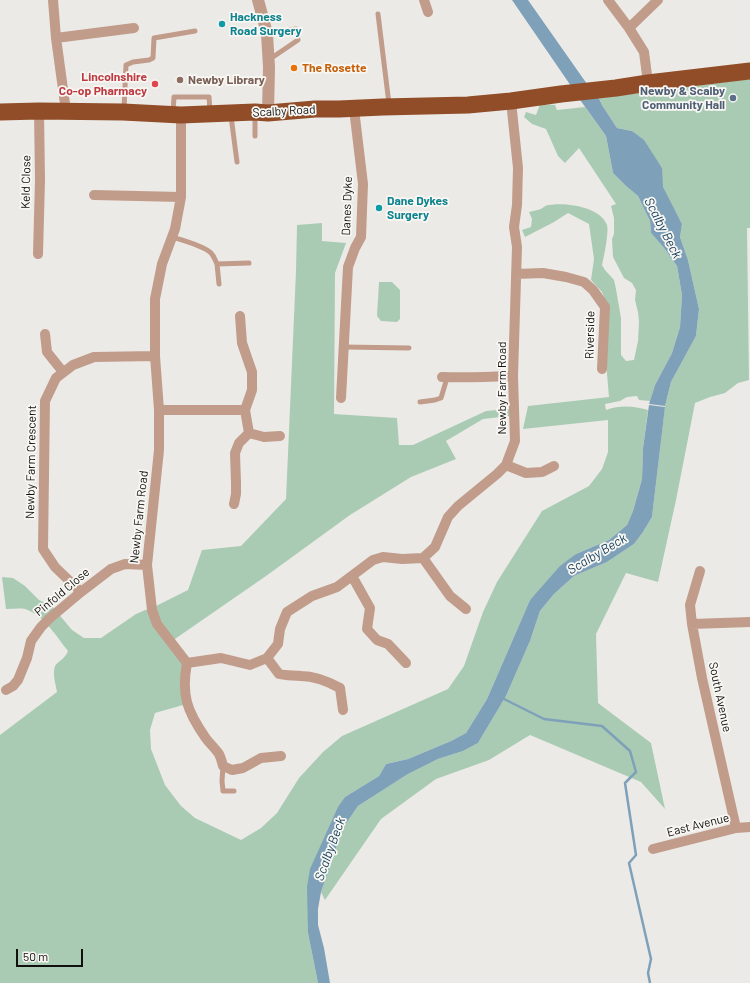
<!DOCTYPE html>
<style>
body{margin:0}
#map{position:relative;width:750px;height:983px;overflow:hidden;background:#eceae6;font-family:Barlow,sans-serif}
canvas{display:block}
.scale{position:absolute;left:16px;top:949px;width:67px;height:18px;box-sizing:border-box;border:2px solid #10100e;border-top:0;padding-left:5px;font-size:12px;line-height:14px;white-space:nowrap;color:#10100e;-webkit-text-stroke:3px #f9f7f3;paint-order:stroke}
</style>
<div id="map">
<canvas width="750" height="983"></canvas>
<div class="scale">50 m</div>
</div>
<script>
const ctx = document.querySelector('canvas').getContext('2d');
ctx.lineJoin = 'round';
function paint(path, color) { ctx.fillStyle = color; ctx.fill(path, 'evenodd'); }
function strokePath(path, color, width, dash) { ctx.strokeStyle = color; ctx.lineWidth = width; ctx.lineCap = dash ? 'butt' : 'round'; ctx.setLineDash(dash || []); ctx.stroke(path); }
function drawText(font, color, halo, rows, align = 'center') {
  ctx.font = font + ' Barlow,sans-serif'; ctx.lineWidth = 3.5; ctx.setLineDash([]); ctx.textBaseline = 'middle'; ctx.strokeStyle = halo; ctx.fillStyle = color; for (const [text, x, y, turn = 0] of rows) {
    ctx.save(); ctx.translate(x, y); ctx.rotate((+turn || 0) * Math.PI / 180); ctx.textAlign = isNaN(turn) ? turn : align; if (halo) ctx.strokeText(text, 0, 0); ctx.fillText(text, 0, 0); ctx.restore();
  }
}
const green = new Path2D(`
 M750 79V228H747L749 380 738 383 725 393 710 397 695 403 676 500 658 582 626 573 596 634 598 703 651 743 665 809 641 782 530 735 489 760 436 779 381 819 325 900 321 892 343 828 358 806 408 774 438 759 463 751 478 743 506 696 530 641 540 611 554 594 574 576 607 562 634 544 643 532 652 517 665 406 671 382 696 336 699 309 688 260 680 237 682 224 662 187V168L632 131 617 128 602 105 599 98Z
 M540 104 555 105 557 110 585 107 606 136 613 173 626 186 638 196 650 221 651 233 664 248 677 266 682 295 680 327 672 353 655 385 650 401 639 400 637 396 627 397 620 401 605 404 606 410C621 405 633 406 648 410L643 448 642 479 633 511 627 525 609 540 576 554 530 600 487 699 466 733 451 741 408 759 386 764 379 776 345 797 308 933 318 983H0V735L57 692C56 685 52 674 55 666 58 661 65 659 68 651 56 636 44 615 25 609 19 608 12 609 6 609L2 577 13 578 25 586 39 600 52 606 72 630 84 638H101L136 614 150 608 185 663 183 705 155 713 150 730 151 749 165 785 181 806 195 818 241 840 261 828 277 813 299 778 323 752 342 736 448 689 464 666 483 612 497 582 542 511 589 486 602 469 608 452V420L523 429 528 406 609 397 607 374 606 303 602 292 591 280 594 259 589 224 568 213 554 222 525 237 522 230 531 227 532 219 529 212C533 211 538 210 541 209 544 207 546 205 549 205 566 202 601 207 607 225 609 232 604 257 602 265L605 270 614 280 616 289 621 318V355L626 361 634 360 638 341 639 322 638 312 635 300 636 290 632 283 624 278 613 257 612 239 614 234V218L611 206 616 204 579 148 565 163 558 156 546 129 532 124 524 117 526 112 536 115Z
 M322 223V241L346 243 335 273 334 414 397 418 399 445H413L486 411 509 409 510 416 483 419 446 441 456 459 411 477 350 515 266 576 172 641 168 635 154 607 188 590 202 550 241 546 286 499 296 271 297 225Z
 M379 282H392L400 290V319L397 322 381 321 377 316Z`);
const water = new Path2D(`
 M512 0H528L587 84 571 86Z
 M597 94 602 105 617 128 632 131 644 140 662 168 663 187 682 224 680 237 688 260 699 309 696 336 671 382 665 406 649 404 655 385 672 353 680 327 682 295 677 266 664 248 651 233 650 221 638 196 626 186 613 173 606 136 578 97Z
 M649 405 665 407 652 517 643 532 634 544 607 562 574 576 554 594 540 611 530 641 506 696 478 743 463 751 438 759 408 774 358 806 343 828 321 892 318 909V925L324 948 330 983H318L308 933 307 887 310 869 338 807 345 797 379 776 386 764 408 759 451 741 466 733 487 699 530 600 560 566 576 554 609 540 627 525 633 511 642 479 643 448Z`);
const stream = new Path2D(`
 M502 698 544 719 602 726 630 751 636 772 625 783 636 855 629 863 651 959 648 973 650 983`);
const service = new Path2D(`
 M378 14 389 104
 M267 34 296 29 298 40 270 59
 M124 109 126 65 133 62 149 60 153 58 154 38 195 31
 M173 112 174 97H209L210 111
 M255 115V136
 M231 116 237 162
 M172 237C182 240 204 246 211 253 214 256 215 260 217 264L249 263
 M217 264 219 284
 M344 347 409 348
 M420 402 435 400 441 398 447 378
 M223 766 222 781 223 791H234`);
const minor = new Path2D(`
 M53 0 56 38 66 111
 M424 0 428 12
 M608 0 629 28 644 52 648 83
 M629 28 658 0
 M56 38 134 28
 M181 115V197L175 229 162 264 155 299V356L159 410V450L147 565 152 610 157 624 187 663 221 658 250 665 267 658 278 644 280 629 287 612 312 596 337 587 373 560 383 557 402 559 423 558 435 547 448 517 458 506 497 474 506 465 515 441 513 376 517 247 514 227 517 205 518 168 511 101
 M94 195 181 197
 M38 254 40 180 39 111
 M516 274 543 273 566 277 584 282 593 290 605 307 602 369
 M45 334 47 352 63 372
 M442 377C466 378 489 377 513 376
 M341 398 348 267 355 248 361 237 363 184 354 109
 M159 410H245L252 390V372L242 343 240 316
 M245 410 249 433 264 437 280 436
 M506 465 526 473 542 472 554 466
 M234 504 236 494V483L235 453 239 443 249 433
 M423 558 450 596 466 609
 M700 571 690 605 692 624 702 678 736 828
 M352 576 370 608 367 629 377 640 388 644 406 663
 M81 592 55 567 43 549 45 401 56 378 73 365 94 357 155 356
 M692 624 750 622
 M267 658 279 674C287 676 294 675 301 676 314 676 329 682 340 688L343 710
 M187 663C181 695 187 711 205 737 209 743 215 748 219 754 221 758 222 762 223 766L232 770 243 768 261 758 281 756
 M6 690 13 686 18 680 27 658 31 641 41 627 50 618 81 592 111 569 125 564 147 565
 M653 849 736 828 750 827`);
const tertiary = new Path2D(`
 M258 0 264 22 267 34 269 67 268 113`);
const trunk = new Path2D(`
 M0 112 39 111 123 112 181 115 255 112 268 113 315 109H339L383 107 468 105 511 101 561 94 616 88 648 83 750 71`);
const markers = [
 [222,24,4,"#0f9aa8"],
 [294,68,4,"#e8710a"],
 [180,80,4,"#8d6e63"],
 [155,84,4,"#e0444e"],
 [733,98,4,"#5c6f8a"],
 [379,208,4,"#0f9aa8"]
];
const cultureNames = [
 ["Hackness",230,17],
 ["Road Surgery",230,31],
 ["Dane Dykes",387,201],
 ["Surgery",387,215]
];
const foodNames = [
 ["The Rosette",302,68]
];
const healthNames = [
 ["Lincolnshire",147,77],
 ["Co-op Pharmacy",147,91]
];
const educationNames = [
 ["Newby Library",188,80]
];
const serviceNames = [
 ["Newby & Scalby",725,91],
 ["Community Hall",725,105]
];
const streetNames = [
 ["Scalby Road",284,111,-3],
 ["Keld Close",26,182,-89],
 ["Danes Dyke",347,206,-88],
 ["Riverside",590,335,-89],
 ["Newby Farm Road",502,388,-90],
 ["Newby Farm Crescent",31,462,-89],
 ["Newby Farm Road",139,517,-84],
 ["Pinfold Close",62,592,-40],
 ["South Avenue",720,697,78],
 ["East Avenue",698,825,-14]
];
const waterNames = [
 ["Scalby Beck",663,228,63],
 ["Scalby Beck",597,554,-31],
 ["Scalby Beck",330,849,-70]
];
paint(green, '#a9cbb4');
paint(water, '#7ea1b9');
strokePath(stream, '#7ea1b9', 2.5);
strokePath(service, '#c19c8b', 5);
strokePath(minor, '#c19c8b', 10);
strokePath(tertiary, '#c19c8b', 12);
strokePath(trunk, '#914d28', 17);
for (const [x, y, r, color] of markers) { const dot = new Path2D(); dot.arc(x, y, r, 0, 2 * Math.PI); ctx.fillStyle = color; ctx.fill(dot); strokePath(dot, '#f9f7f3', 1.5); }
drawText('bold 12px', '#0d838f', '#f9f7f3', cultureNames, 'left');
drawText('bold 12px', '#c56008', '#f9f7f3', foodNames, 'left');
drawText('bold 12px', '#be3a42', '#f9f7f3', healthNames, 'right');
drawText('bold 12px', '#785e54', '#f9f7f3', educationNames, 'left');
drawText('bold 12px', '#4e5e75', '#f9f7f3', serviceNames, 'right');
drawText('12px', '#10100e', '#f9f7f3', streetNames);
drawText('italic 13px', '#14405b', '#f9f7f3', waterNames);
</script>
